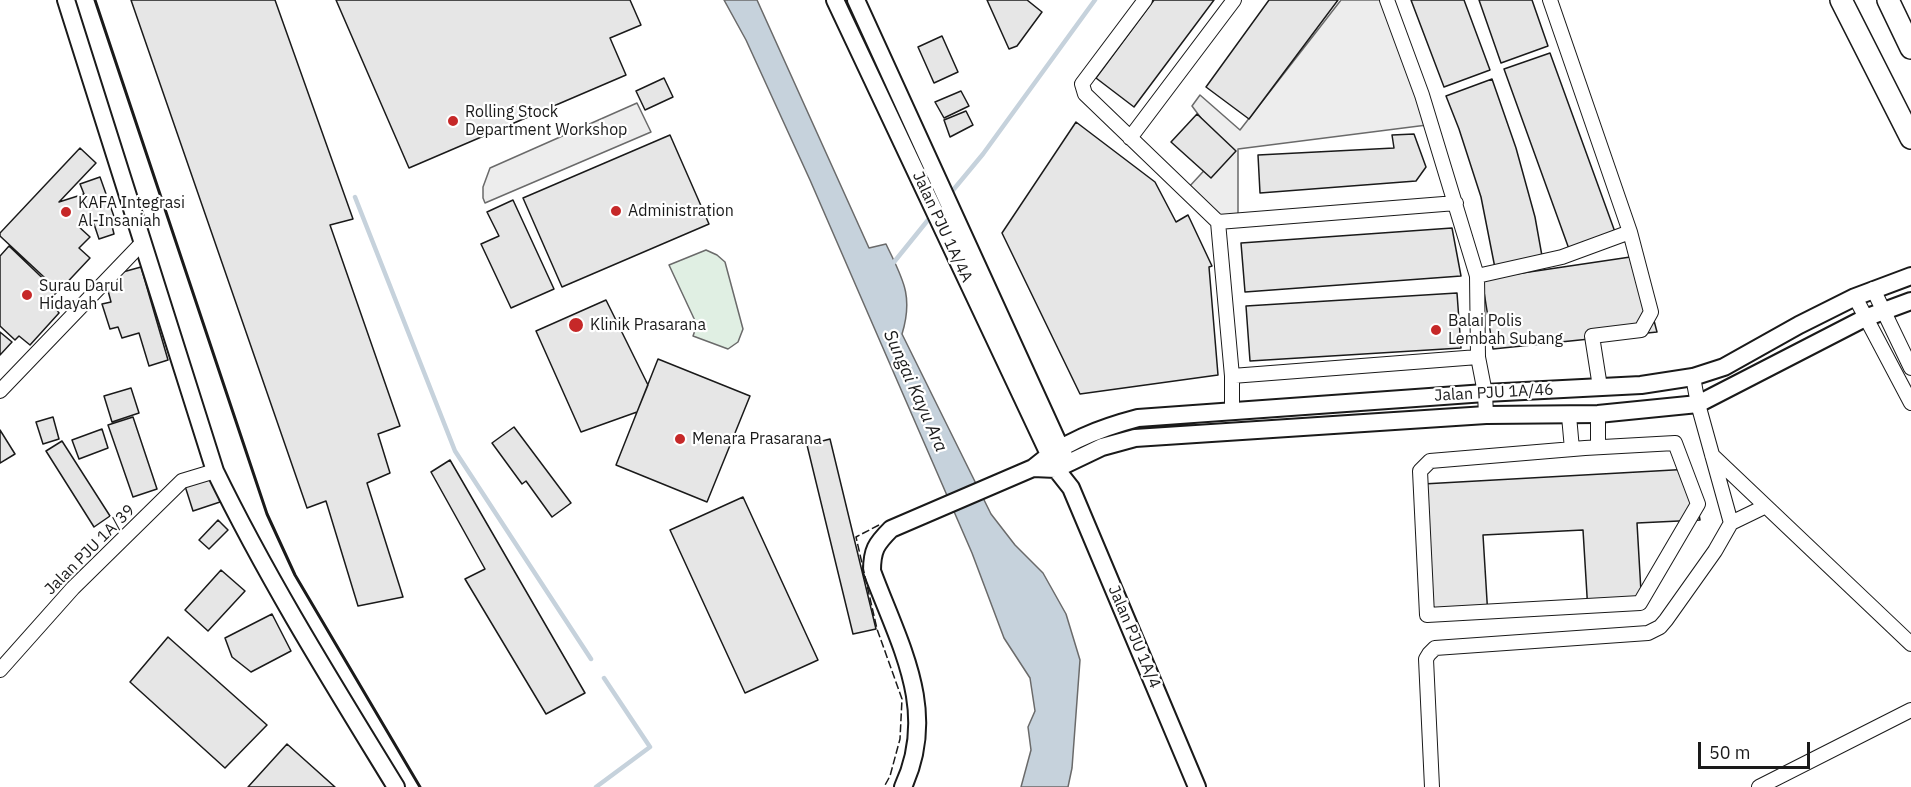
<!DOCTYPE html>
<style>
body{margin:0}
#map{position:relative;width:1911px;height:787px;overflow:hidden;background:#fff;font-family:"IBM Plex Sans",sans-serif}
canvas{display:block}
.scale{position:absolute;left:1698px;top:742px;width:112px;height:27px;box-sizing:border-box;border:3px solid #1a1a1a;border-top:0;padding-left:8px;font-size:18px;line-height:21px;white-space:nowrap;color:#1a1a1a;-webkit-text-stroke:4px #fff;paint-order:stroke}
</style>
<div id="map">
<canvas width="1911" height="787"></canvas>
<div class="scale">50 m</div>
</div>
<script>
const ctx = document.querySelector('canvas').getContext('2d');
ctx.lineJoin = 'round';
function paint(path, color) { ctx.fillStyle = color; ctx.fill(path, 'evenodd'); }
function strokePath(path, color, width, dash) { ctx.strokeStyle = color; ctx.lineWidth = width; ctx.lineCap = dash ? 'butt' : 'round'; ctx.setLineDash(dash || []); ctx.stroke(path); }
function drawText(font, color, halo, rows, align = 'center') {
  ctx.font = font + ' "IBM Plex Sans",sans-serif'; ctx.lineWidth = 4.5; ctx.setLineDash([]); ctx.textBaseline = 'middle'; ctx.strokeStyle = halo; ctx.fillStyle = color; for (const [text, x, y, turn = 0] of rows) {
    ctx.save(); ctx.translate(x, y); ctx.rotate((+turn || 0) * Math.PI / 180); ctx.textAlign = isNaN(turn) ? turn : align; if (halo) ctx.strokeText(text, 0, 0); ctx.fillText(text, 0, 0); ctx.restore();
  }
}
const green = new Path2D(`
 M706 250 717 255 725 262 743 329 738 342 728 349 693 336 697 325 669 265Z`);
const parking = new Path2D(`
 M1341 0H1381L1427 125 1238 149V217L1221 219 1188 188 1224 149 1192 106 1200 95 1240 130Z
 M637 103 651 132 485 203 483 198V187L490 168Z`);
const water = new Path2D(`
 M724 0H757L869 248 886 244C902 278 914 295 902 334L991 514 1015 545 1043 573 1066 614 1080 660 1072 768 1068 787H1021L1031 750 1028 727 1035 711 1030 678 1004 638 972 553 810 180 746 40Z`);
const stream = new Path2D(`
 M949 195 983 154 1095 0
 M355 197 455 451 591 659
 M890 267 932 215
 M596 787 650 747 604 678`);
const building = new Path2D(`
 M131 0H275L353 219 330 225 400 426 378 434 390 473 367 483 403 597 358 606 326 501 307 508Z
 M336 0H630L641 25 610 38 626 75 409 168Z
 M987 0H1027L1042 12 1017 46 1009 49Z
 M1154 0H1214L1134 107 1096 78Z
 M1269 0H1338L1249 119 1206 87Z
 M1411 0H1464L1490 70 1444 87Z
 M1479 0H1532L1548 46 1501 63Z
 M942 36 958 72 934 83 918 47Z
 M1550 53 1615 232 1569 249 1504 69Z
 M664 78 673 97 645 110 636 91Z
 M1492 79 1516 148 1535 217 1542 256 1495 268 1481 197 1459 129 1446 96Z
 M961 91 969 106 944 118 935 102Z
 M966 111 973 125 950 137 944 120Z
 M1197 114 1236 151 1211 178 1171 142Z
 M1076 122 1155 182 1176 222 1188 215 1212 266 1209 267 1218 375 1080 394 1002 233Z
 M1414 134 1426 167 1416 181 1260 193 1258 155 1394 148 1392 135Z
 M670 135 709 224 562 287 523 198Z
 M80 148 96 163 59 202 84 194 80 184 100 177 117 225 112 226 114 234 99 239 93 221 78 226 90 237 79 248 90 258 59 291 0 236V233Z
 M513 200 554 289 511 308 481 244 499 236 487 212Z
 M1452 228 1461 276 1245 292 1241 243Z
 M9 246 57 292 50 299 59 313 30 345 19 336 15 340 0 326V256Z
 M1637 256 1657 332 1493 349 1482 279Z
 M141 267 168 360 149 366 139 333 122 338 118 327 110 329 102 304 111 302 106 283 112 275Z
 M1457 293 1461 348 1250 361 1246 306Z
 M606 300 648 385 637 412 581 432 536 331Z
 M0 332 12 342 0 355Z
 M658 359 750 396 707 502 616 465Z
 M131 388 139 413 112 422 104 396Z
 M53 417 59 439 43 444 36 422Z
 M133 417 157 489 133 497 108 425Z
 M514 427 571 503 552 517 526 481 522 484 492 443Z
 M102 429 108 448 79 459 72 440Z
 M0 430 15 454 0 463Z
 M830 439 876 629 853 634 807 445Z
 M62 441 110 516 94 527 46 451Z
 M450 460 585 693 546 714 465 579 485 569 431 472Z
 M1691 469 1700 520 1637 523 1642 609 1588 612 1583 530 1483 535 1488 617 1432 620 1423 484Z
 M212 477 220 502 193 511 185 486Z
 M743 497 818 660 745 693 670 530Z
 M218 520 228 530 209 549 199 540Z
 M221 570 245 591 208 631 185 610Z
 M272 614 291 651 251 672 232 657 225 638Z
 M168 637 267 725 225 768 130 682Z
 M287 744 335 787H248Z`);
const minor = new Path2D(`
 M1145 0 1082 84 1085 94 1218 222 1232 376V412
 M1387 0 1422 95 1477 276 1478 357 1485 393 1486 415
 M1130 138 1234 0
 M1218 222 1456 203
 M1477 276 1562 257 1630 232 1550 0
 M1873 289 1911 368
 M1855 297 1911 403
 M1232 376 1478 357
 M1693 377 1698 404 1731 523
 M1600 387 1592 336 1641 330 1651 312 1630 232
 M0 391 143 242
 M1598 414V447
 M1569 416 1572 449
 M1675 443 1698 504 1640 603 1427 615 1420 471 1430 461 1585 448Z
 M1712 455 1911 644
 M0 670 73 588 182 481 215 471
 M1432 787 1426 659 1429 654 1435 648 1648 633 1660 627 1666 620 1715 551 1731 523 1764 507
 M1759 787 1911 710`);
const tertiary = new Path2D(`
 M66 0 215 471C268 580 333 684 396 787
 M835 0 1056 469 1071 488 1197 787
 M856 0 1065 458
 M1033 468 1056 469 1102 447 1135 438 1486 415 1598 414 1698 404 1865 318 1911 301
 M903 787C939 710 899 644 872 571 872 550 876 544 891 529L1033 468C1063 442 1100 428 1138 418L1485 393 1641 385 1693 377 1724 367 1799 325 1855 297 1911 276`);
const primary = new Path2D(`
 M1841 0 1911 138
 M1888 0 1911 48`);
const fence = new Path2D(`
 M879 525 856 537 877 629 902 699 900 739 890 776 884 787`);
const wall = new Path2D(`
 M95 0 267 514 295 575 420 787`);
const markers = [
 [453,121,6,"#c62828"],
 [616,211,6,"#c62828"],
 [66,212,6,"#c62828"],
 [27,295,6,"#c62828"],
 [576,325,8,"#c62828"],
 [1436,330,6,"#c62828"],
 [680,439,6,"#c62828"]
];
const poiNames = [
 ["Rolling Stock",465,112],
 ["Department Workshop",465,130],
 ["KAFA Integrasi",78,203],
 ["Al-Insaniah",78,221],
 ["Administration",628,211],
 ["Surau Darul",39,286],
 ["Hidayah",39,304],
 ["Balai Polis",1448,321],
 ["Lembah Subang",1448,339],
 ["Klinik Prasarana",590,325],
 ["Menara Prasarana",692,439]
];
const streetNames = [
 ["Jalan PJU 1A/4A",942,227,65],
 ["Jalan PJU 1A/46",1494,393,-3],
 ["Jalan PJU 1A/39",90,550,-45],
 ["Jalan PJU 1A/4",1134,637,67]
];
const waterNames = [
 ["Sungai Kayu Ara",915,391,66]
];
paint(green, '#e0efe3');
strokePath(green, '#6a6a6a', 1.5);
paint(parking, '#ededed');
strokePath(parking, '#6a6a6a', 1.5);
paint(water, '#c6d2dc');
strokePath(water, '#6a6a6a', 1.5);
strokePath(stream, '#c6d2dc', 4.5);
paint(building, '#e6e6e6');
strokePath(building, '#1a1a1a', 1.5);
strokePath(minor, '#1a1a1a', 16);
strokePath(tertiary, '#1a1a1a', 20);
strokePath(primary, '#1a1a1a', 24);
strokePath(minor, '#fff', 14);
strokePath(tertiary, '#fff', 16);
strokePath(primary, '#fff', 21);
strokePath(fence, '#1a1a1a', 1.5, [8, 3]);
strokePath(wall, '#1a1a1a', 3);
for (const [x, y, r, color] of markers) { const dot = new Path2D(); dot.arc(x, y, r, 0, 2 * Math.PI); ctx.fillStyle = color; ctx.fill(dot); strokePath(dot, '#fff', 2); }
drawText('16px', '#1a1a1a', '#fff', poiNames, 'left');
drawText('16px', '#1a1a1a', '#fff', streetNames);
drawText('italic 18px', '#1a1a1a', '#fff', waterNames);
</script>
